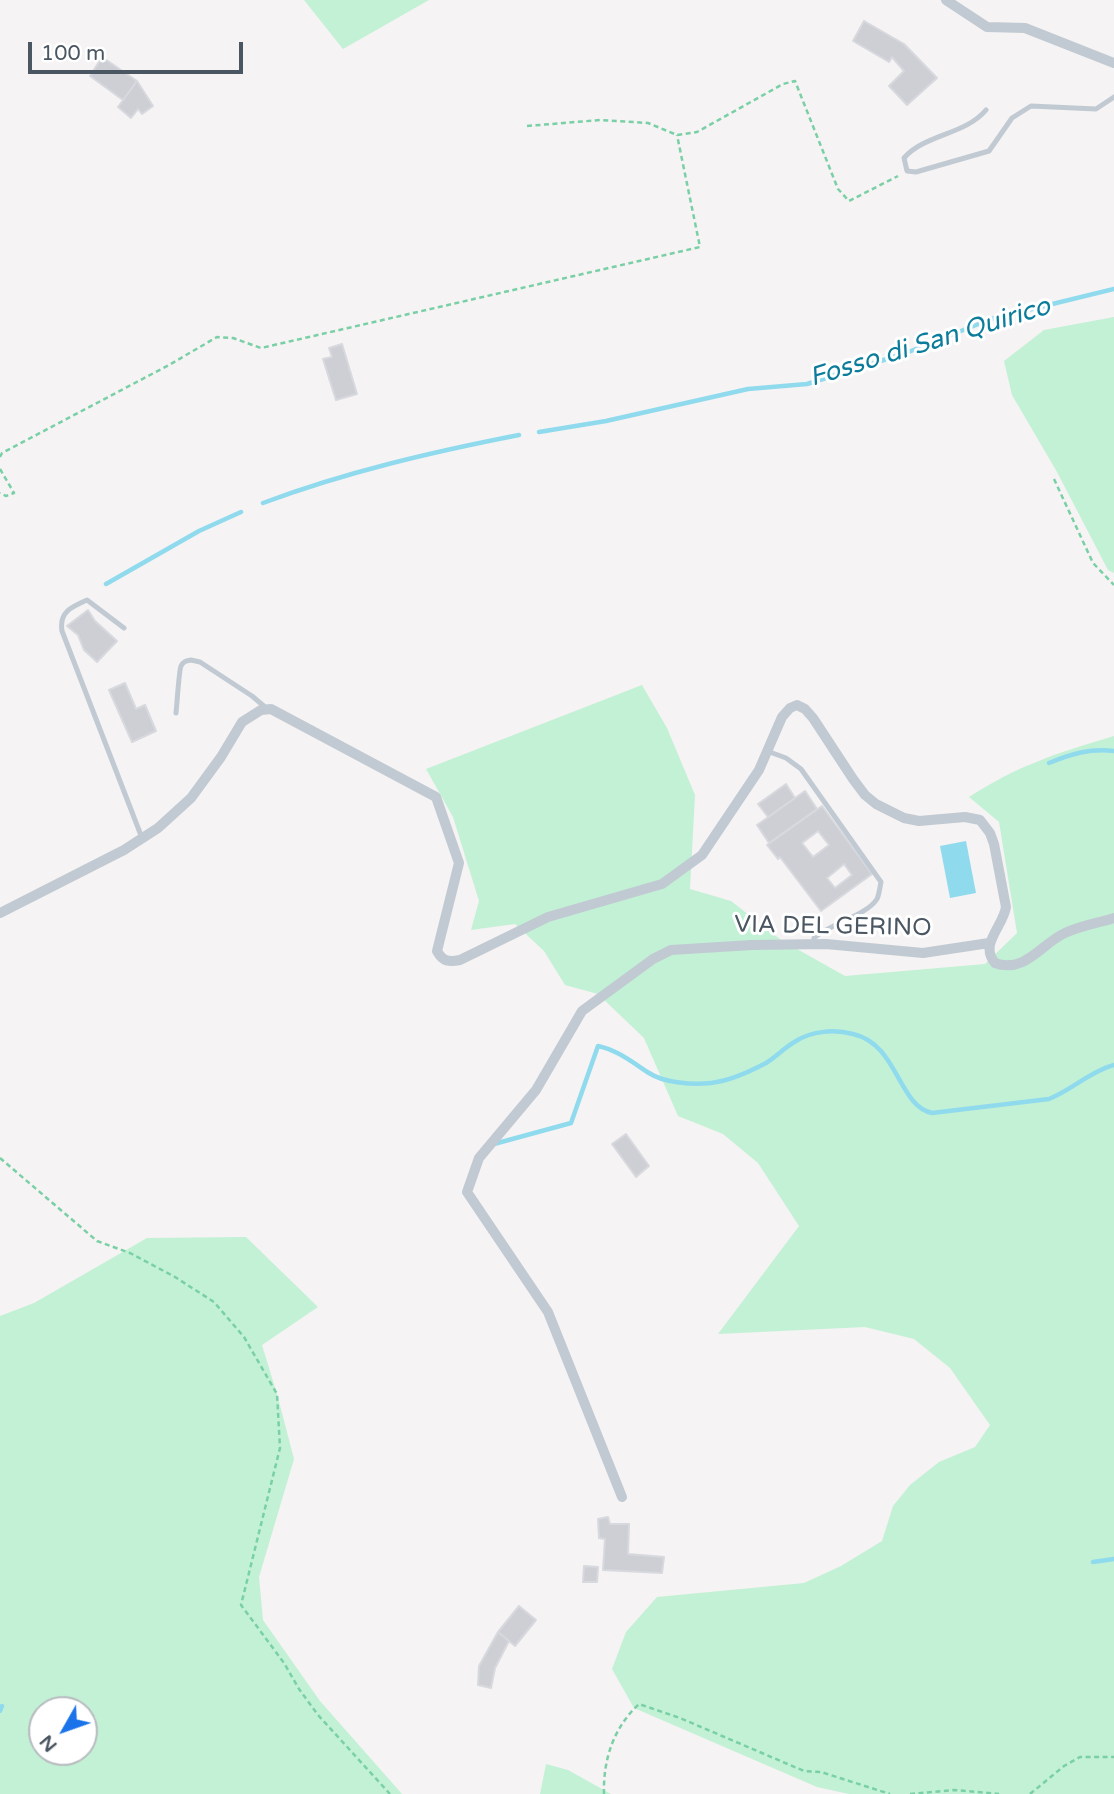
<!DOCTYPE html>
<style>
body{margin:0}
#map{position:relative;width:1114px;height:1794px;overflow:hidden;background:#f5f3f3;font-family:"Varela Round",sans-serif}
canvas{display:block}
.north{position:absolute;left:28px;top:1696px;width:70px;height:70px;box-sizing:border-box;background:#fff;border:2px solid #b7bbc0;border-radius:50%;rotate:230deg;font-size:19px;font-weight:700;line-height:28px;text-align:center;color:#4a5661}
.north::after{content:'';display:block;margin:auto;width:24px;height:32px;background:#1a73e8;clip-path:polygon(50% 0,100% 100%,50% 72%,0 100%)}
.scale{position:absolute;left:28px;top:42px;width:215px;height:32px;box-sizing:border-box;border:4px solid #4a5661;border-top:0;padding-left:9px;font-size:21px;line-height:24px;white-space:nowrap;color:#4a5661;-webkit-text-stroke:5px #fff;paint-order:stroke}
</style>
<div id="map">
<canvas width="1114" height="1794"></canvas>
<div class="north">N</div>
<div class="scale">100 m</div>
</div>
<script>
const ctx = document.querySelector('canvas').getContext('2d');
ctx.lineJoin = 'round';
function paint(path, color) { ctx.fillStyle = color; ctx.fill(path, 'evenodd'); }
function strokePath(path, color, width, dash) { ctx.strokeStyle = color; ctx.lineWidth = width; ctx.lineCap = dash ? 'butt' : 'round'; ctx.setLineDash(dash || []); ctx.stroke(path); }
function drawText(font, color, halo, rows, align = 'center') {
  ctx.font = font + ' "Varela Round",sans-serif'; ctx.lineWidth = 6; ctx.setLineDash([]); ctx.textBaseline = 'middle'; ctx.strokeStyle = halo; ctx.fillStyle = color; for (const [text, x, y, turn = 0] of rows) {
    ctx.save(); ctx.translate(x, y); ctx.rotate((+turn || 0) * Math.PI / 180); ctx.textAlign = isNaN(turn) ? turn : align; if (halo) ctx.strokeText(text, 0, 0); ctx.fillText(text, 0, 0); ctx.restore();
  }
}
const green = new Path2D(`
 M304 0H429L343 49Z
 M1114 317V573L1108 570 1057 472 1012 395 1004 361 1044 330Z
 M642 685 667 728 695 795 690 889 731 901 781 940 845 976 985 964 1017 933 999 822 969 797C1019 765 1057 753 1114 736V1794H849L817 1787 634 1708 612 1669 626 1632 657 1597 804 1583 841 1566 882 1541 893 1506 910 1485 939 1462 975 1447 990 1425 950 1368 914 1339 865 1327 718 1334 799 1226 758 1163 723 1134 678 1116 644 1038 598 994 565 985 544 951 515 924 471 930 479 901 453 817 426 769Z
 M246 1237 318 1307 262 1345 277 1394 294 1459 259 1577 263 1620 320 1701 402 1794H0V1316L34 1303 147 1238ZM42 1710H84V1752H42Z
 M546 1764 568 1770 611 1794H540Z`);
const water = new Path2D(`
 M966 841 976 893 950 898 940 846Z`);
const stream = new Path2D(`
 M539 432 606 421 748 389 807 384 906 353 991 319 1114 289
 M263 503C346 472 432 452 519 435
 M106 584 199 531 241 512
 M1049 763C1071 754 1090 748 1114 751
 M494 1144 571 1123 598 1046C617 1050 632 1062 649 1073 664 1083 693 1085 711 1083 728 1081 751 1071 766 1063 776 1057 785 1047 796 1041 812 1031 834 1029 853 1034 898 1044 898 1106 932 1113L1049 1099C1072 1090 1089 1072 1114 1065
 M1093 1562 1114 1559
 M0 1711 2 1706`);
const building = new Path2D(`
 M864 21 904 44 937 78 907 105 889 86 904 71 892 57 889 62 853 41Z
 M102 57 137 81 123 100 90 76Z
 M137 81 153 106 142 114 138 109 131 118 118 107Z
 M342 344 357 394 336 400 323 359 332 357 329 348Z
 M88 610 95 621 117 641 97 662 84 650 78 635 67 626Z
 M125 683 136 709 145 705 156 731 132 742 109 690Z
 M786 784 795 798 768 817 758 804Z
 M805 791 817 809 769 843 757 825Z
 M822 806 872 874 821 911 780 857 778 859 767 845ZM818 831 829 845 813 857 802 843ZM844 864 852 875 835 888 827 878Z
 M626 1134 649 1166 636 1177 612 1144Z
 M608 1517 610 1524H629L628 1554 664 1557 662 1573 603 1570 605 1539 599 1538 598 1519Z
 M584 1566 598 1567 597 1582H583Z
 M519 1606 536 1620 515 1646 498 1632Z
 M498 1632 509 1641 495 1668 491 1688 478 1685 479 1666Z`);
const path = new Path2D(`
 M527 126 600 120 648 123 677 135 697 132 783 84 795 81 838 189 849 201 898 176
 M0 457 2 453 169 365 217 337 233 338 261 348 700 247 677 135
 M0 469 14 493 6 496 0 493
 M1054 479 1093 563 1114 585
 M0 1158 97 1241 130 1253 175 1277 214 1302 244 1337 277 1394 280 1448 241 1605 284 1663 299 1689 318 1715 390 1794
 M604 1794C603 1759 614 1727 639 1704L680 1718 804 1771 821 1772 890 1794
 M910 1794 954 1790 999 1794
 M1030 1794 1064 1766 1080 1757H1114`);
const service = new Path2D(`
 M986 110C965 135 925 134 904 158L907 171 916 172 989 151 1012 118 1031 106 1096 109 1114 97
 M124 628 87 600C71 607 59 612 62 631L142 838
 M176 713C177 704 179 670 181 666 184 661 186 661 191 660L200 662 252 696 265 707
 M767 751 786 758 801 769 881 882C880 887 879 895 877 899 866 916 831 923 814 938V945`);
const minor = new Path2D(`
 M946 0 987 27 1025 28 1114 63
 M0 913 124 850 158 828 191 798 221 757 242 722 261 710 271 709 436 797 459 863 437 951C443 962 449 962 460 960L548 917 662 884 702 855 759 770 782 717 790 708 797 705 805 709 813 718 853 779 865 795 876 804 904 818 919 821 965 817 980 820 990 833 994 844 1006 907C1003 927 979 944 995 963 1025 974 1042 943 1065 933 1080 926 1098 923 1114 918
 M622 1497 548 1312 467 1192 479 1158 536 1090 582 1011 653 959 671 950 752 945 826 944 923 953 989 943`);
const streetNames = [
 ["VIA DEL GERINO",833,927,1]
];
const waterNames = [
 ["Fosso di San Quirico",930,343,-17]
];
paint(green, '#c3f1d5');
paint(water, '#90daee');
strokePath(stream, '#90daee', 4.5);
paint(building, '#cdcfd5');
strokePath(building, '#d7d9de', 2);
strokePath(path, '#7ad0a6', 2.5, [5, 3.5]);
strokePath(service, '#c1cad2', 5);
strokePath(minor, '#c1cad2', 10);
drawText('24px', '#4a5661', '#fff', streetNames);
drawText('italic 26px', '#0c7c9b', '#fff', waterNames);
</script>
